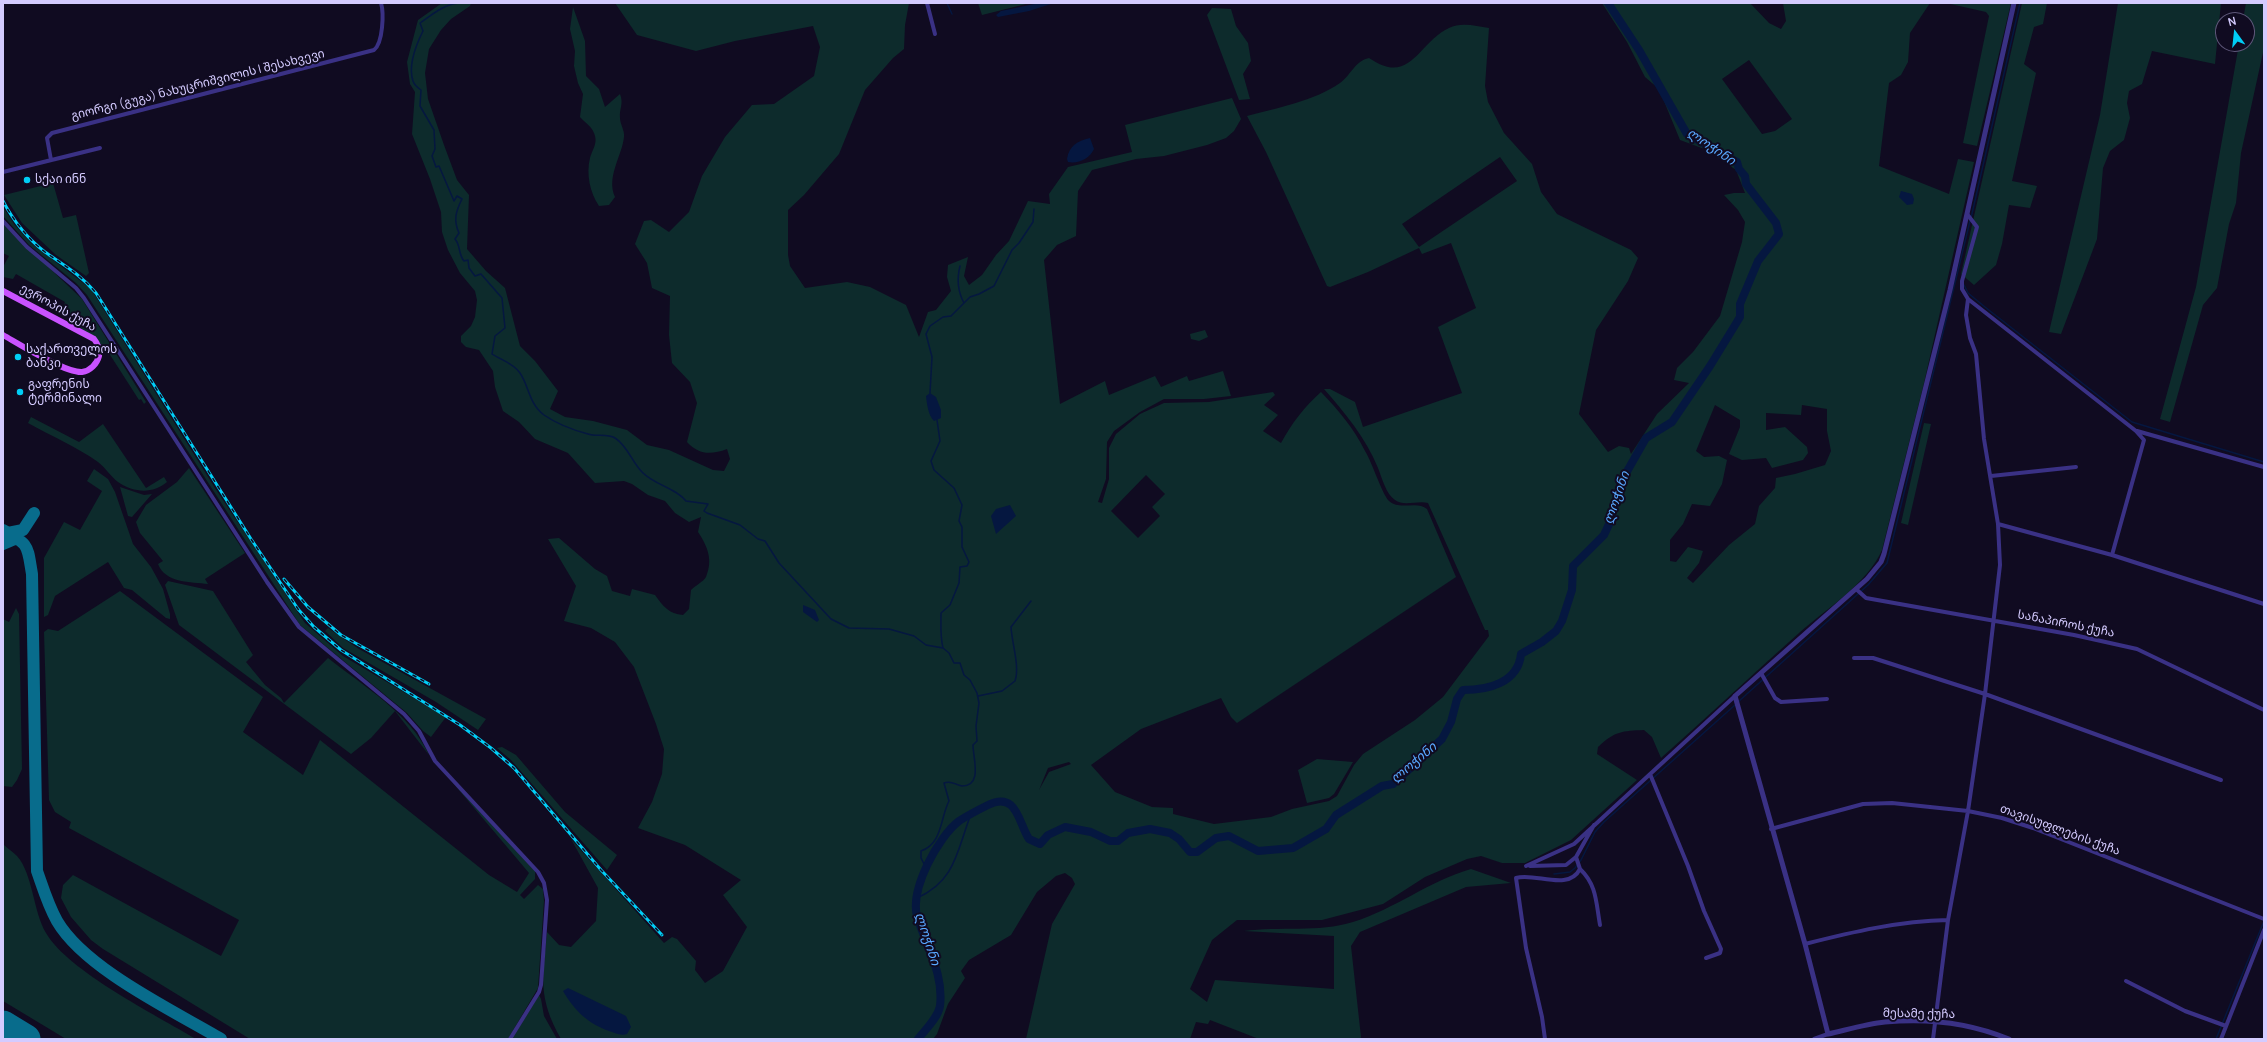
<!DOCTYPE html>
<meta charset="utf-8">
<style>
body{margin:0}
#map{position:relative;width:2267px;height:1042px;overflow:hidden;background:#100b21;font-family:Manrope,sans-serif}
canvas{display:block}
.frame{position:absolute;inset:0;border:4px solid #d4cbff;pointer-events:none}
.north{position:absolute;left:2215px;top:12px;width:40px;height:40px;box-sizing:border-box;background:#100b21;border:1px solid #5e587a;border-radius:50%;rotate:345deg;font-size:11px;font-weight:700;line-height:16px;text-align:center;color:#d4cbff}
.north::after{content:'';display:block;margin:auto;width:14px;height:18px;background:#00cef6;clip-path:polygon(50% 0,100% 100%,50% 72%,0 100%)}
</style>
<div id="map">
<canvas width="2267" height="1042"></canvas>
<div class="frame"></div>
<div class="north">N</div>
</div>
<script>
const ctx = document.querySelector('canvas').getContext('2d');
ctx.lineJoin = 'round';
function paint(path, color) { ctx.fillStyle = color; ctx.fill(path, 'evenodd'); }
function strokePath(path, color, width, dash) { ctx.strokeStyle = color; ctx.lineWidth = width; ctx.lineCap = dash ? 'butt' : 'round'; ctx.setLineDash(dash || []); ctx.stroke(path); }
function drawText(font, color, halo, rows, align = 'center') {
  ctx.font = font + ' Manrope,"Noto Sans Georgian",sans-serif'; ctx.lineWidth = 4; ctx.setLineDash([]); ctx.textBaseline = 'middle'; ctx.strokeStyle = halo; ctx.fillStyle = color; for (const [text, x, y, turn = 0] of rows) {
    ctx.save(); ctx.translate(x, y); ctx.rotate((+turn || 0) * Math.PI / 180); ctx.textAlign = isNaN(turn) ? turn : align; if (halo) ctx.strokeText(text, 0, 0); ctx.fillText(text, 0, 0); ctx.restore();
  }
}
const green = new Path2D(`
 M442 3H471L470 6 451 19 441 30 429 49 425 73 428 99 444 145 457 180 469 195 467 249 486 271 505 288 520 346 535 361 558 391 550 409 565 417 593 421 627 430 647 445 669 450 713 470 724 471 730 459 727 449C711 455 699 455 687 442L697 403 690 382 672 363 669 335 670 296 652 288 647 263 635 244 644 221 651 220 669 232 689 212 702 176 725 137 752 105 774 104 814 76 820 47 813 26 735 41 696 51 637 35 615 3H909L905 25 904 49 893 58 865 90 839 154 804 195 788 210V255L790 266 805 288 847 282 870 287 906 305 919 337 928 312 936 310 951 291 947 277 948 265 968 257 964 276 969 285 982 275 996 255 1009 241 1028 201 1050 204 1049 194 1068 167 1132 152 1125 125 1232 98 1241 119 1234 131 1226 138 1207 145 1164 156 1136 159 1092 170 1078 191 1076 236 1057 245 1044 260 1060 404 1105 381 1109 395 1155 376 1161 387 1187 376 1189 381 1223 371 1231 396 1204 399H1164L1140 412 1114 431 1107 442 1106 479 1098 502 1102 503 1109 479V448L1116 434 1140 414 1164 403 1209 402 1273 392 1275 395 1264 405 1278 415 1263 431 1281 443C1292 423 1304 407 1321 392 1339 411 1353 427 1365 451 1372 462 1382 494 1389 501 1400 511 1417 500 1427 509L1456 577 1237 723 1231 717 1221 698 1141 729 1091 765 1115 792 1152 807 1173 808V814L1214 824 1271 817 1292 809 1329 801 1337 796 1354 765 1363 754 1415 720 1443 697 1489 636 1488 630H1485L1428 503C1418 500 1404 507 1395 500 1386 494 1382 478 1378 468 1366 438 1345 413 1324 389H1330L1355 402 1363 427 1462 393 1438 327 1476 308 1451 243 1422 254 1419 248 1368 272 1330 287 1327 286 1266 152 1247 116C1277 108 1314 101 1340 83 1351 75 1355 61 1369 58 1411 87 1418 42 1449 28 1461 22 1476 26 1489 28L1485 86 1488 102 1504 133 1532 164 1541 192 1557 214 1631 250 1638 258 1628 281 1596 330 1579 414 1608 452 1619 446 1629 448 1631 454 1657 414 1689 383 1674 380 1677 368 1693 352 1720 316 1742 242 1745 222 1738 210 1724 195 1734 193H1745L1736 170 1707 150 1680 140 1659 89 1645 77 1627 42 1602 3H1750L1769 23 1781 29 1786 21 1783 3H1930L1910 33 1908 62 1901 75 1889 83 1879 166 1949 194 1958 159 1974 162 1924 383 1882 550C1868 583 1826 609 1799 633 1753 674 1707 717 1661 758L1652 737 1644 730C1622 731 1615 731 1598 747L1597 754 1637 780 1571 840 1525 863H1502L1481 856 1467 859 1425 877 1383 904 1322 920H1237L1212 940 1190 989 1207 1002 1215 980 1334 989V936L1244 931C1280 926 1318 933 1353 922 1395 909 1429 881 1471 869L1511 883 1466 887 1360 932 1351 946 1361 1037 1360 1039H1259L1210 1020 1208 1024 1196 1022 1190 1039H1026L1052 924 1075 884 1072 878 1065 873 1056 876 1037 892 1011 935 969 960 961 971 965 978 948 1004 937 1034 933 1039H561C537 997 543 978 547 932L559 945 571 947 596 921 598 888 571 839 664 943 672 937 677 939 696 961 695 970 705 983 723 971 747 927 723 895 741 880 685 845 638 828 652 802 662 774 664 749 656 724 634 667 615 642 591 628 564 621 576 586 548 539 559 538 595 569 607 576 612 591 630 596 632 589 655 595C663 606 669 614 683 615L689 609 691 590C695 586 704 581 706 577 713 560 708 547 698 532L701 517 689 522 675 513 665 501 648 495 632 484 624 481 595 483 568 453 535 439 519 422 503 411 495 387 493 371 479 350 466 347 461 342V336L471 326 475 317 477 300 475 291 460 273 448 250 442 232 441 212 430 179 412 134 415 92 410 84 407 62 418 20ZM1749 60 1792 119 1775 131 1762 134 1722 79ZM1500 157 1517 181 1419 247 1402 224ZM1715 405 1740 420V427L1729 454 1742 460 1766 458 1772 468 1803 460 1808 453 1807 447 1785 427 1766 430V413L1801 415 1802 405 1827 409V431L1831 451 1825 465 1795 474 1776 478 1775 488 1759 506 1755 524 1729 545 1693 583 1687 578 1699 563 1703 551 1688 547 1676 562 1670 561V540L1683 524 1692 504 1710 506 1722 484 1727 460 1719 456 1704 457 1696 451ZM1146 475 1165 494 1152 507 1160 516 1138 538 1111 511ZM1069 762 1071 764 1049 772 1039 790 1048 768Z
 M978 3H1030L982 15Z
 M1946 3H2011L1977 146 1963 143 1989 16 1986 12Z
 M2022 3H2047L2043 24 2034 27 2024 64 2036 73 2012 181 2037 186 2030 208 2009 205 2002 244 1996 265 1974 285 1961 274Z
 M2118 3H2221L2215 64 2152 51 2142 84 2129 91 2127 103 2130 118 2124 140 2110 151 2103 168 2097 239 2061 334 2049 332 2100 115Z
 M2246 3H2264V48L2241 153 2236 203 2229 224 2217 288 2203 305 2170 422 2160 419 2196 287 2239 44H2247V20H2243Z
 M573 7 585 41 586 76 599 89 605 107 620 94C624 104 619 109 620 118 620 124 625 131 624 137 622 156 606 177 615 197L609 205 599 206C590 193 586 174 590 158 593 148 599 142 593 131 591 126 584 122 580 117L583 94 578 83 574 66 575 51 570 29Z
 M1212 8 1231 9 1236 26 1248 43 1251 61 1243 74 1250 99 1239 100 1207 15Z
 M53 183 63 218 76 215 89 273 86 276 56 255 22 223 4 195Z
 M3 207 14 224 31 243 91 289 215 488 305 623 343 656 446 717 431 737 423 731 407 713 300 625 87 295 76 283 29 245 3 216Z
 M3 224 82 299 146 402 144 404 141 399 139 400 105 347C86 345 77 316 63 307L65 302 16 274 13 279 3 277V267L9 256 3 253Z
 M1205 330 1208 337 1199 341 1191 339 1190 334Z
 M31 417 79 442 103 424 146 488 164 477 167 482C153 494 134 493 118 482 111 477 106 468 98 462 77 447 51 436 28 423Z
 M1924 423 1931 424 1908 525 1901 523Z
 M189 468 245 553 205 579 208 584C191 582 165 583 158 564L163 561 140 533 136 522 146 505 177 482Z
 M94 469 108 479 115 492 133 544 151 567 163 589 170 614V619L166 618 132 590 124 588 108 562 55 596 48 615 44 617V558L64 522 80 530 102 491 87 481Z
 M120 487 144 495 152 494 132 517 128 516Z
 M168 581 213 591 253 655 246 662 265 685 281 698 284 703 328 658C363 686 410 713 429 755L395 711 371 738 351 754 179 625 165 585Z
 M120 591 263 697 243 732 303 775 320 740 489 875 517 892 529 873 453 783 535 870V879L520 895 524 899 538 885 543 889 544 901 538 988 508 1039H250L103 949 91 940 71 917 61 898 63 885 73 875 221 956 239 920 69 828 71 822 55 812 49 800 44 632 48 629 58 631Z
 M16 608 19 614 22 769 17 780 12 787 3 786V619L9 622Z
 M328 628 359 649 486 719 478 730 436 702 343 648 325 631Z
 M502 747 516 755 565 812 617 855 607 870 511 760 497 748Z
 M1317 759 1353 762 1334 794 1329 798 1307 803 1298 770Z
 M3 844C7 848 13 852 17 856 33 874 33 911 46 933 68 971 156 1015 196 1039H66L3 1001Z
 M539 995 541 999 544 1016 557 1039H512Z`);
const water = new Path2D(`
 M1039 3H1054L1029 11 998 17 996 15 1001 11Z
 M1090 138 1094 149C1090 158 1079 164 1068 162L1067 159C1069 146 1077 141 1090 138Z
 M1901 191 1912 194 1914 199 1913 204 1907 205 1899 197Z
 M930 393 936 397 941 410V418L934 421C928 415 927 404 926 396Z
 M1010 505 1016 516 996 534 991 516 996 509Z
 M803 605 815 610 819 620 817 622 803 612Z
 M568 988 626 1016 631 1027 627 1034C620 1036 616 1033 609 1031 587 1023 575 1011 563 991Z`);
const stream = new Path2D(`
 M460 3C444 4 433 14 420 23L423 31C416 45 408 66 413 81 414 84 418 88 421 90L420 106 434 130 435 149 432 156 436 167 439 166 454 201 457 196 462 199C456 211 453 220 459 233L455 239C461 246 458 254 464 261L468 260 469 268 475 276 481 274 502 298 505 328 495 336 492 354C501 360 513 363 520 373 529 386 529 404 544 415 557 424 573 430 588 434 596 437 607 433 615 438 628 446 632 463 643 473 655 485 676 488 686 501L708 504 704 511 707 513 740 525 758 539 765 541 779 563 831 619 849 628 889 629 914 636 926 645 943 648 949 653 954 663H960L964 675 970 680 977 693 979 703 976 726 977 741 973 745C973 758 983 786 962 786 955 785 952 780 944 783L949 801C940 818 943 843 921 851V858L926 868
 M947 3 952 14
 M1971 218 2020 3
 M960 266C957 278 958 292 964 303
 M1964 285 1968 293 1985 307 2132 422 2264 462
 M930 393 932 357 926 334 930 326 943 317 951 316 970 297 979 294 994 286 1012 250 1019 243 1033 222 1034 209
 M937 420 940 441 931 461 934 470 954 488 962 505 959 521 962 527V547L969 562 967 566 960 567 959 583 950 605 941 613C941 625 940 636 943 648
 M978 696 1002 691 1015 681C1020 667 1012 644 1011 627L1031 601
 M1738 702 1868 585 1887 563 1970 221
 M1554 874 1570 872 1575 868 1581 860 1595 832 1604 822 1735 705
 M917 898C956 881 957 850 971 814
 M2216 1039 2264 921`);
const river = new Path2D(`
 M918 1039C925 1030 938 1018 940 1006 944 973 926 947 917 916 910 889 938 837 959 821 968 815 978 810 988 805 1017 791 1018 822 1029 839L1040 844 1048 835 1065 827 1091 832 1110 841H1118L1128 833 1150 829 1170 833 1179 839 1190 852H1197L1216 838 1229 836 1258 851 1293 848 1326 829 1336 815 1382 786 1393 784 1442 739 1451 722 1457 699 1463 690C1488 690 1518 683 1521 654L1542 642 1556 631 1562 621 1572 590 1573 566 1604 535 1610 522 1621 482 1646 438 1672 422 1710 366 1740 317V304L1758 261 1779 234 1776 223 1746 184 1745 176 1739 169 1737 162 1687 134 1639 50 1608 3`);
const taxiway = new Path2D(`
 M3 530C30 545 27 545 32 574L37 871C43 888 48 905 57 921 85 969 174 1011 221 1039
 M8 533 23 530 34 513
 M3 544 17 538`);
const runway = new Path2D(`
 M3 1025 26 1039`);
const minor = new Path2D(`
 M927 3 935 34
 M51 160 47 138 52 133 374 50C383 43 384 13 381 3
 M3 172 100 148
 M1967 214 1977 227 1962 281V289L1968 299 2136 431 2144 440 2112 555
 M3 221 27 247 76 288 84 298 267 582 299 627 404 714 419 731 435 761 538 872 544 883 547 900 541 985 539 992 510 1039
 M2137 431 2264 467
 M1991 476 2076 467
 M1998 524 2112 555 2264 604
 M1856 589 1866 598 2074 635 2137 649 2264 710
 M1854 658H1873L1985 694 2221 780
 M1761 673 1775 698 1781 702 1827 699
 M1650 774 1688 866 1704 911 1721 949 1720 953 1706 958
 M1771 829 1863 804 1892 803 1968 811 2002 818 2033 828 2264 919
 M1526 866 1574 844 1735 696
 M1530 866 1566 865 1576 857
 M1580 869C1597 885 1596 903 1600 925
 M1805 944C1852 932 1899 921 1948 920
 M2126 981 2185 1011 2226 1026
 M1545 1039 1542 1017 1526 948 1516 878C1535 872 1568 892 1580 869L1576 857 1594 825
 M1814 1039 1828 1034
 M1933 1039 1948 920 1968 811 1985 694 2000 565 1998 524 1984 439 1976 354 1970 338 1966 315 1968 299
 M2221 1039 2264 930`);
const tertiary = new Path2D(`
 M2009 1039C1970 1023 1927 1018 1885 1022 1866 1024 1846 1030 1828 1034L1805 944 1735 696 1867 579 1881 562 1884 554 1950 290 2014 3`);
const primary = new Path2D(`
 M3 291 94 339C98 344 100 349 99 356 97 364 90 371 82 372 65 373 19 344 3 335`);
const rail = new Path2D(`
 M3 201C13 220 28 239 45 252 65 266 80 274 96 293L251 539 298 609 314 627 341 650 460 725 491 748 514 768 601 870 662 935
 M284 579 308 607 341 635 429 684`);
const markers = [
 [27,180,4,"#00cef6"],
 [18,357,4,"#00cef6"],
 [20,392,4,"#00cef6"]
];
const streetNames = [
 ["გიორგი (გუგა) ნახუცრიშვილის I შესახვევი",198,85,-14],
 ["ევროპის ქუჩა",58,308,29],
 ["სანაპიროს ქუჩა",2066,624,11],
 ["თავისუფლების ქუჩა",2060,830,20],
 ["მესამე ქუჩა",1919,1014,1]
];
const poiNames = [
 ["სქაი ინნ",35,180],
 ["საქართველოს",26,350],
 ["ბანკი",26,364],
 ["გაფრენის",28,385],
 ["ტერმინალი",28,399]
];
const waterNames = [
 ["ლოჭინი",1711,147,34],
 ["ლოჭინი",1617,498,-71],
 ["ლოჭინი",1414,763,-40],
 ["ლოჭინი",927,939,72]
];
paint(green, '#0d2b2c');
paint(water, '#051740');
strokePath(stream, '#051740', 1.5);
strokePath(river, '#051740', 8);
strokePath(taxiway, '#086c8c', 12);
strokePath(runway, '#086c8c', 29);
strokePath(minor, '#3a3185', 4);
strokePath(tertiary, '#3a3185', 5);
strokePath(primary, '#c952ff', 6);
strokePath(rail, '#00cef6', 3);
strokePath(rail, '#100b21', 1.5, [4.5]);
for (const [x, y, r, color] of markers) { const dot = new Path2D(); dot.arc(x, y, r, 0, 2 * Math.PI); ctx.fillStyle = color; ctx.fill(dot); strokePath(dot, '#100b21', 1.5); }
drawText('12px', '#d4cbff', '#100b21', streetNames);
drawText('12px', '#d4cbff', '#100b21', poiNames, 'left');
drawText('italic 13px', '#59a8ff', '#100b21', waterNames);
</script>
